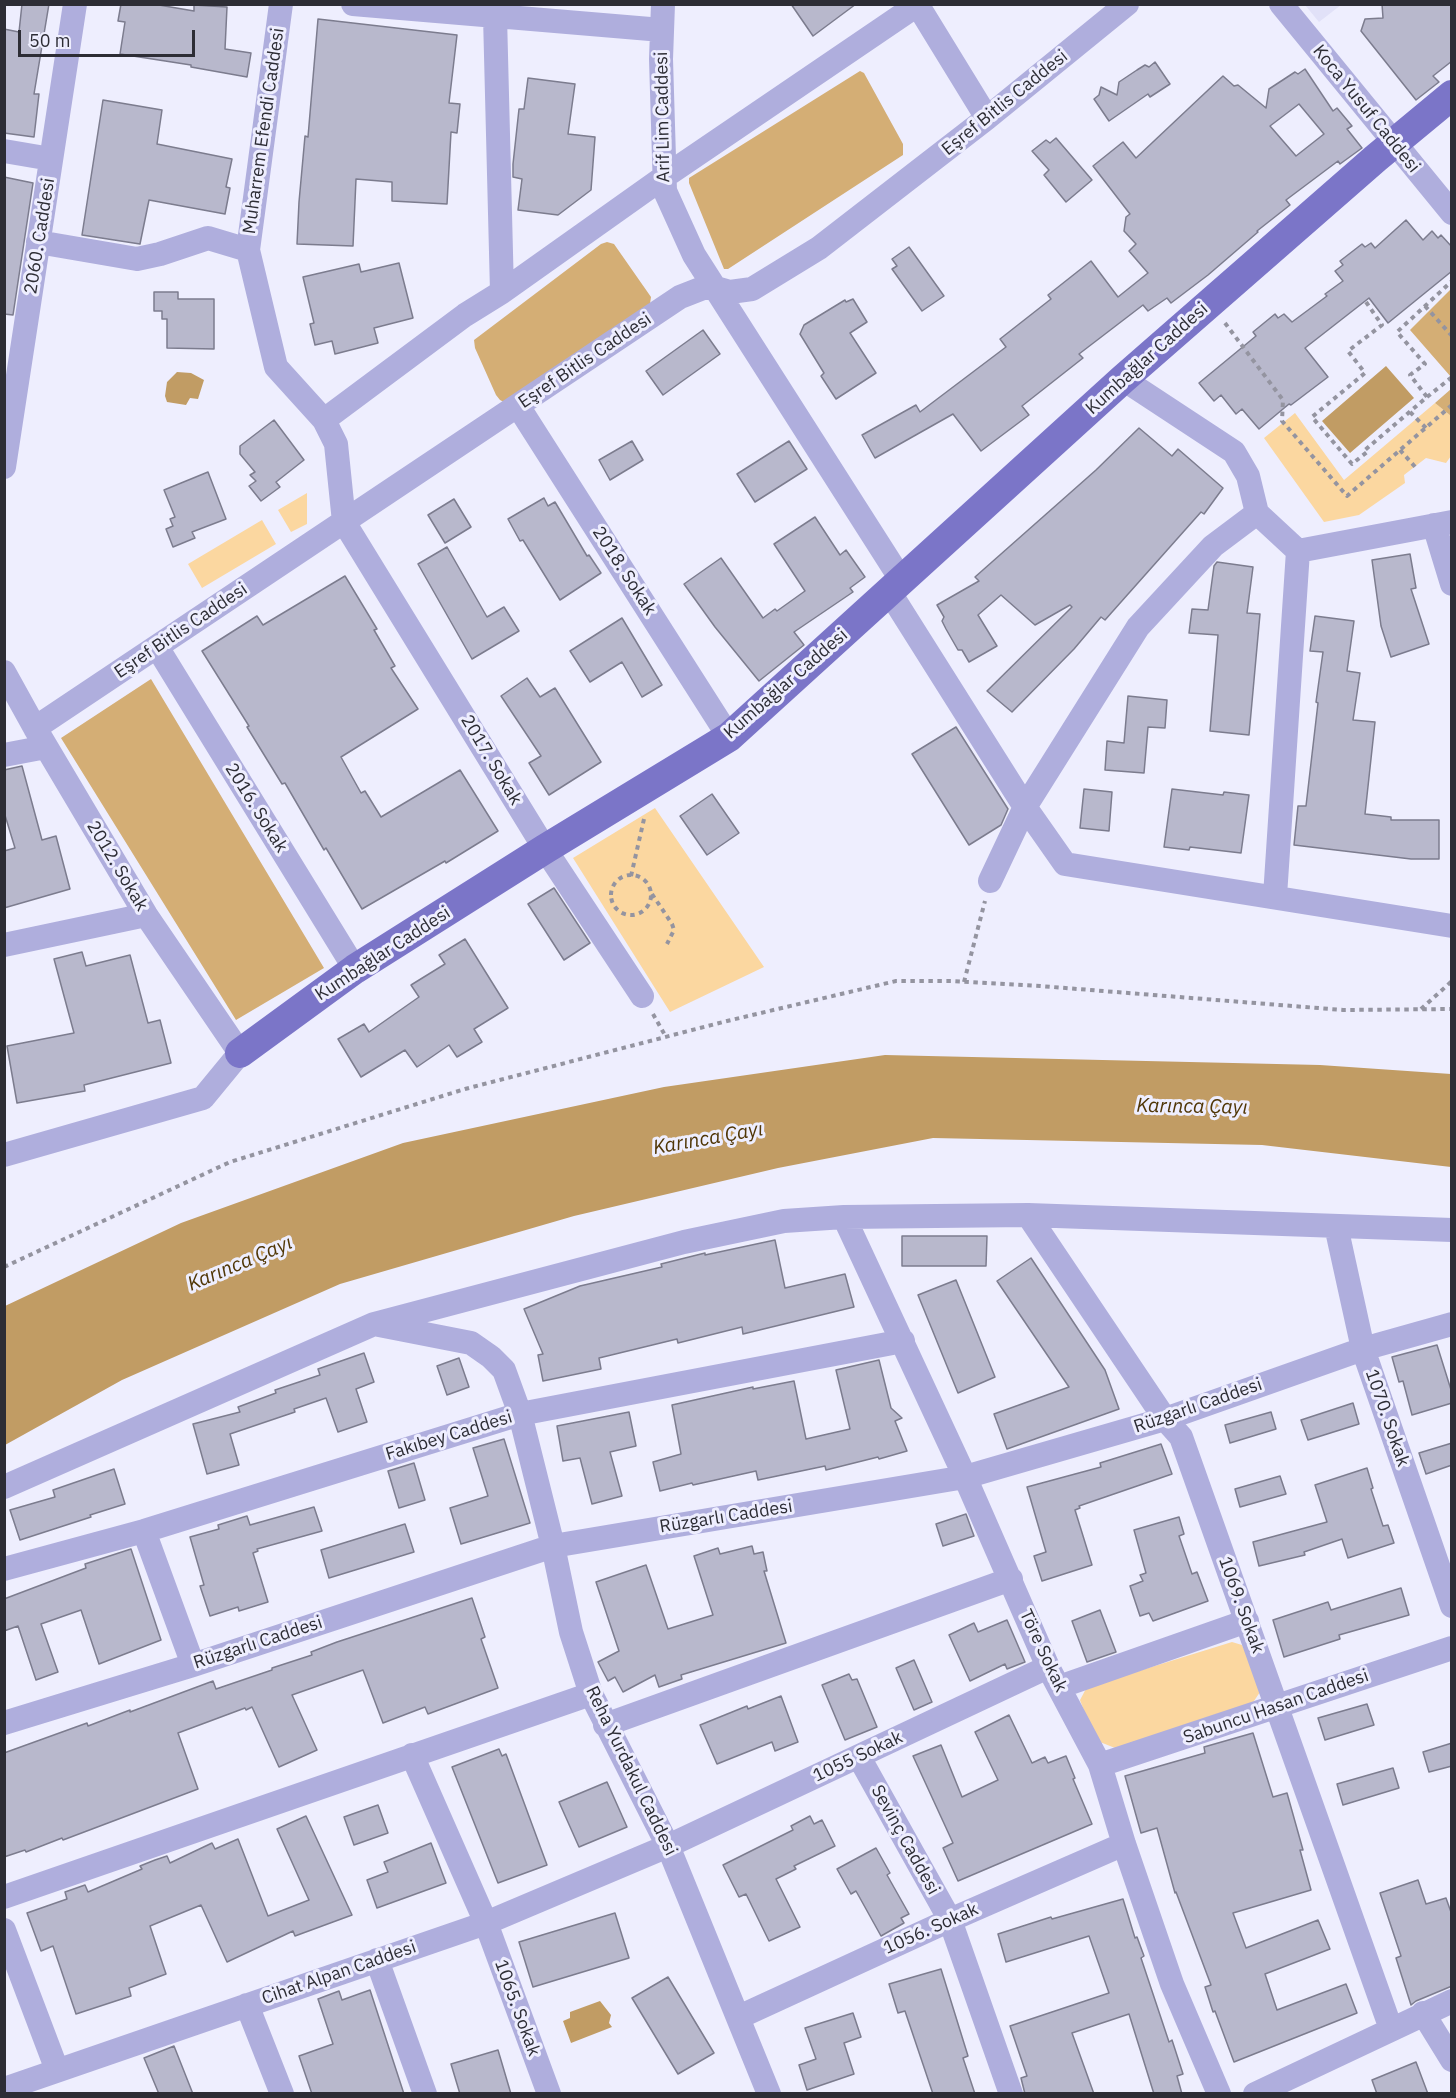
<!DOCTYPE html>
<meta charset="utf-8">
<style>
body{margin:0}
#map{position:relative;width:1456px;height:2098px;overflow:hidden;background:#eeeefe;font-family:"IBM Plex Sans",sans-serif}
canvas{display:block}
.frame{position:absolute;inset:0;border:6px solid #2d2d35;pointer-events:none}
.scale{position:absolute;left:18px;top:30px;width:177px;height:27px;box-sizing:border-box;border:3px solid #2d2d35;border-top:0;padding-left:8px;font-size:18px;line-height:21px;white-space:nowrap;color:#2d2d35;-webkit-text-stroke:4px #eeeefe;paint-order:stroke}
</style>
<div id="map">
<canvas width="1456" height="2098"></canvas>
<div class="frame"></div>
<div class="scale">50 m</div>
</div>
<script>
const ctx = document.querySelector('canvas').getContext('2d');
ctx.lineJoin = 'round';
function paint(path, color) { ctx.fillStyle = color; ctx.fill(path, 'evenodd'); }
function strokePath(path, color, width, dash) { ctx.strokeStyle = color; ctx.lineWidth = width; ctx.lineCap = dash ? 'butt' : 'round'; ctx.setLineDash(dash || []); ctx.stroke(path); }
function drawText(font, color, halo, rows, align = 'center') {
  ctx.font = font + ' "IBM Plex Sans",sans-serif'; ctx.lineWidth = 6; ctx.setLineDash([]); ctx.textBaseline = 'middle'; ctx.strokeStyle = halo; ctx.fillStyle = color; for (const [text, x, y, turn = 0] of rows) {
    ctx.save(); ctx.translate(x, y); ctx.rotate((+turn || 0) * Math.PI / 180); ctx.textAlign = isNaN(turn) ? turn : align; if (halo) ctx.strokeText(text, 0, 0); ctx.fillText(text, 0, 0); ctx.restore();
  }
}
const built = new Path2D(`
 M1305 5H1341L1319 22Z`);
const green = new Path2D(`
 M1435 403 1451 416V456L1446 463 1426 458 1404 475 1405 483 1359 515 1324 522 1264 438 1295 413 1344 480Z
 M307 493V524L291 532 278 510Z
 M262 520 276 544 202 588 188 564Z
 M655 808 764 967 670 1012 573 858Z
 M1232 1642 1242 1645 1262 1689 1252 1704 1115 1748 1095 1740 1080 1700 1087 1687Z`);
const forest = new Path2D(`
 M860 71 864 73 903 144V155L728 269H724L689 183V178Z
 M607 242 614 244 651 297 650 304 506 403 500 400 496 395 475 348 474 340 601 244Z
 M1451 289V377L1410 330Z
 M1451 389V416L1435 403Z
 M151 679 324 968 236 1020 61 738Z`);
const water = new Path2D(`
 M1386 366 1414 398 1350 453 1322 421Z
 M177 372 191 373 204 380 198 399 190 398 186 405 167 402 165 396 167 382Z
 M885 1055 1320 1065 1451 1074V1167L1262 1145 933 1138 778 1168 574 1216 340 1284 122 1380 5 1445V1306L181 1223 403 1143 664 1087Z
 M600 2001 611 2015 609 2023 612 2027 571 2043 563 2021 570 2018V2012Z`);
const building = new Path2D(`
 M22 4H49L34 94H39L34 137 4 133V29L19 32Z
 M121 4H153L194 11V5L227 7 225 49 251 53 247 77 191 67V65L120 54 125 22 118 21Z
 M791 4H856L813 36Z
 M1382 4H1452V61L1433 76 1439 82 1416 100 1361 31 1365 19 1383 18Z
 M318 19 457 35 449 103 460 104 457 133 451 132 447 204 392 201V182L356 179 353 246 297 244 299 202 305 136 308 137Z
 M1155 62 1170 84 1150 97 1148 94 1109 121 1094 99 1099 95 1101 87 1117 95 1119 82 1137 70 1145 65 1149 67Z
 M1305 69 1333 111 1337 108 1352 126 1347 129 1362 148 1340 164 1338 161 1286 200 1290 205 1257 231 1258 232 1208 275 1171 303 1167 298 1148 311 1143 305 1079 354 1083 358 1022 406 1029 415 981 451 953 414 875 458 862 435 916 405 920 412 1006 347 1000 339 1051 299 1048 295 1091 261 1118 297 1148 273 1129 251 1136 244 1124 231 1126 217 1130 214 1093 166 1123 142 1136 158 1223 76 1234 86 1238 85 1266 108 1269 89 1295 72 1298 74ZM1299 104 1324 134 1296 156 1270 126Z
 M528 78 575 84 568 134 595 137 591 190 558 215 518 210 522 179 513 177V164L519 109H524Z
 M103 100 162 110 157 144 232 159 226 187 230 188 225 214 149 200 140 244 82 235Z
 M1056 138 1092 180 1066 202 1044 175 1049 170 1032 151 1046 140 1050 143Z
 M4 177 33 183 13 315 4 314Z
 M1406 220 1423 240 1432 231 1438 238 1441 235 1452 247V271L1388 323 1369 298 1305 348 1328 377 1291 405 1289 404 1259 429 1242 409 1236 414 1221 395 1214 401 1199 383 1256 336 1253 332 1275 314 1278 318 1284 314 1292 322 1327 296 1325 294 1343 281 1335 271 1343 265 1340 261 1362 244 1365 247 1371 243 1375 248Z
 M909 247 944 296 922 311 892 269 897 266 892 259Z
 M399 263 413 318 374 328 378 343 335 354 332 341 315 345 310 324 314 323 303 277 359 264 361 272Z
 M154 292H178V299H214V349L167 348V319H162V311H154Z
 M853 299 867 322 850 333 876 373 836 399 821 376 824 373 800 334 804 325 845 300 846 302Z
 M703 330 720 354 663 395 646 371Z
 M274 420 304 460 276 482 280 487 261 501 249 486 256 481 250 475 255 472 240 454V446Z
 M1139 428 1172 456 1178 449 1223 488 1204 514 1201 512 1105 620 1101 617 1074 649 1012 712 987 691 1072 607 1070 605 1035 625 1001 595 978 615 997 646 969 662 962 650H958L946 629 942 621 944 617 937 605 979 581 975 577 1096 470Z
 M632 441 643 460 610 480 599 460Z
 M789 441 807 469 755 502 737 474Z
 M208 472 226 519 192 532 195 538 173 547 166 529 173 526 170 519 175 517 164 490Z
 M544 498 548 506 555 502 587 556 589 555 601 573 560 600 523 540 520 541 508 519Z
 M454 499 471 527 445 543 428 515Z
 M815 517 840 555 846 550 865 577 850 588 853 592 794 632 804 645 759 681 715 627 684 584 721 558 763 618 775 609 777 611 805 591 774 544Z
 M447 547 487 617 504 607 519 631 472 659 418 564Z
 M1410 554 1416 588 1411 589 1429 644 1391 657 1381 626 1372 560Z
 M1217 562 1253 567 1247 613 1260 614 1249 735 1210 731 1218 635 1189 633 1192 609 1208 610 1214 566Z
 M345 576 377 629 374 630 395 666 391 668 418 709 341 757 361 793 365 791 381 817 460 770 498 831 446 863 445 861 362 909 326 848 324 850 285 783 282 784 247 727 249 726 202 651 257 616 263 625Z
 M1315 616 1354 621 1347 671 1360 673 1353 720 1375 722 1365 814 1391 817V820H1439V859H1411L1294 845 1298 806H1306L1318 703 1316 702 1323 652 1310 651Z
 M622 618 662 685 642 697 622 662 590 682 570 651Z
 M527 678 540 697 555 688 601 762 549 795 529 763 541 756 501 696Z
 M1128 696 1167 700 1165 728 1148 727 1144 773 1105 770 1107 741 1124 743Z
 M956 727 1008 809 1001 825 969 845 912 754Z
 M22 766 42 840 56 836 70 889 4 908V851L15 848 4 812V770Z
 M1084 789 1112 792 1109 831 1080 828Z
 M1172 789 1223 795 1224 792 1249 795 1241 853 1190 847 1189 850 1164 847Z
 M712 794 739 833 707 855 680 816Z
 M554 888 590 943 564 960 528 904Z
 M465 939 508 1008 474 1029 482 1042 457 1057 449 1045 417 1067 405 1050 361 1077 338 1039 364 1024 369 1032 419 997 411 985 445 964 439 955Z
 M82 952 86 966 130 955 148 1023 160 1020 171 1063 84 1085 85 1091 17 1103 7 1046 74 1033 54 959Z
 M902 1236H987L986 1266H902Z
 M775 1240 785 1288 845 1274 854 1307 743 1334 742 1327 678 1343 677 1339 599 1358 601 1369 543 1381 538 1355 543 1354 524 1309 580 1286 662 1267 661 1264 705 1253V1255Z
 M1031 1258 1105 1370 1119 1409 1007 1449 994 1414 1069 1387 997 1281Z
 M956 1280 995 1377 958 1393 918 1295Z
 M1437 1345 1452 1393V1403L1412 1415 1403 1381 1399 1382 1392 1357Z
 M364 1353 374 1382 356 1389 367 1422 338 1432 326 1398 294 1409 295 1412 230 1434 239 1465 207 1474 193 1424 240 1412 238 1407 276 1393 275 1390 320 1375 318 1369Z
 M459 1358 469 1387 447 1395 437 1366Z
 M879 1360 891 1408 902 1418 895 1421 907 1451 879 1459 878 1457 826 1470 825 1466 758 1480 756 1471 693 1485 692 1483 660 1491 653 1462 681 1454 672 1405 753 1387V1389L794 1381 806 1439 850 1429 836 1370Z
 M1353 1403 1359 1424 1308 1440 1301 1420Z
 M629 1412 636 1446 610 1452 622 1496 592 1504 580 1458 563 1461 557 1426Z
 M1271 1412 1276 1429 1230 1443 1225 1425Z
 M504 1439 530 1523 461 1544 450 1508 488 1496 473 1448Z
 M1452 1443V1465L1426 1474 1419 1453Z
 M1161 1444 1172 1474 1079 1506 1080 1508 1075 1510 1092 1565 1042 1581 1034 1556 1046 1552 1027 1487 1101 1467 1100 1463Z
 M414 1463 425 1500 399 1508 388 1471Z
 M1367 1468 1373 1488 1371 1489 1383 1526 1388 1525 1394 1543 1348 1558 1342 1539 1304 1552 1305 1555 1259 1566 1253 1542 1327 1522 1315 1485Z
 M114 1469 125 1504 90 1515 91 1517 20 1540 10 1510 55 1497 53 1490Z
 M1280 1476 1286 1494 1240 1507 1235 1489Z
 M314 1507 322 1531 257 1549 258 1551 253 1553 268 1602 239 1611 238 1607 210 1616 200 1586 204 1585 190 1537 219 1529 218 1525 247 1516 250 1525Z
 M966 1514 974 1536 943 1546 936 1524Z
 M1179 1517 1184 1534 1179 1536 1192 1574 1197 1572 1208 1601 1153 1621 1149 1613 1140 1616 1130 1586 1143 1581 1140 1575 1146 1573 1134 1530Z
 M405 1524 414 1552 329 1578 321 1550Z
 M752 1546 754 1554 763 1552 767 1571H764L786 1643 681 1675 682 1679 659 1687 655 1675 623 1692 615 1677 608 1681 598 1662 619 1651 596 1582 646 1565 668 1629 713 1615 694 1556 718 1548 720 1554Z
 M131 1549 161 1640 99 1664 81 1610 41 1624 58 1672 36 1680 18 1626 4 1631V1599L86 1568 85 1564Z
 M1401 1588 1409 1615 1339 1635 1340 1639 1284 1657 1273 1620 1328 1602 1331 1610Z
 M472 1598 485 1637 481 1639 498 1688 428 1714 425 1707 383 1723 363 1670 292 1695 317 1750 279 1767 252 1707 246 1710 245 1708 178 1733 198 1789 63 1840 62 1838 26 1852 25 1850 4 1857V1753L87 1723 88 1726 130 1710V1712L213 1681 216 1689 272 1670V1668L312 1655 311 1652 337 1642Z
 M1100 1610 1116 1652 1087 1662 1072 1621Z
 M1007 1620 1025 1662 1007 1669 1005 1664 970 1681 949 1635 974 1623 978 1632Z
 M914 1660 932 1702 914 1710 896 1668Z
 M849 1674 852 1680 857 1679 877 1727 845 1740 822 1685Z
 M781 1696 798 1742 775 1751 772 1742 717 1764 700 1725 747 1706 748 1709Z
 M1367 1704 1374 1725 1325 1740 1318 1718Z
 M1009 1715 1032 1763 1045 1757 1048 1763 1066 1756 1075 1778 1073 1779 1092 1824 958 1881 943 1848 953 1843 913 1756 941 1745 962 1797 998 1780 975 1732Z
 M1253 1733 1273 1797 1287 1793 1303 1850H1300L1311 1890 1233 1913 1246 1948 1318 1920 1330 1949 1265 1974 1277 2010 1346 1984 1357 2013 1234 2062 1215 2011 1213 2012 1205 1987 1211 1985 1176 1892 1175 1893 1157 1828 1141 1833 1125 1776 1205 1753 1204 1747Z
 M1452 1743V1766L1429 1772 1423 1752Z
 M499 1749 502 1756 506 1754 547 1865 498 1883 452 1767Z
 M1393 1768 1399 1788 1343 1805 1337 1784Z
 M607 1782 627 1827 579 1847 559 1802Z
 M378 1805 388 1833 354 1845 344 1817Z
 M306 1816 352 1915 295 1936 293 1931 227 1962 201 1905 150 1926 166 1974 129 1988 131 1996 76 2014 53 1946 41 1951 27 1913 67 1899 65 1892 85 1885 88 1892 142 1869 140 1866 155 1860 167 1856 170 1863 212 1843 215 1849 238 1839 268 1916 309 1900 277 1829Z
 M810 1816 814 1824 822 1820 835 1846 794 1866 796 1869 776 1879 800 1927 769 1941 746 1894 739 1897 723 1865 793 1830 791 1826Z
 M431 1843 446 1883 377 1908 367 1880 388 1872 384 1862Z
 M876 1848 890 1873 887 1875 909 1914 901 1918 904 1923 881 1936 856 1891 851 1894 837 1869Z
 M1418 1880 1426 1904 1446 1898 1452 1915V1986L1416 2001 1411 2005 1396 1958 1401 1956 1380 1893Z
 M1123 1899 1135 1938 1137 1937 1144 1956 1141 1958 1169 2042 1172 2040 1183 2074 1177 2076 1182 2094H1154L1129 2014 1072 2033 1094 2094H1025L1021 2078 1027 2076 1010 2026 1109 1993 1089 1936 1006 1962 998 1934 1051 1917 1052 1919Z
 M615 1913 629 1958 533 1987 519 1942Z
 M941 1969 968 2056 963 2058 975 2094H933L905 2011 898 2013 889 1984Z
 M668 1977 714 2053 678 2074 632 1998Z
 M370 1990 404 2094H312L299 2056 333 2044 318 1999 339 1991 342 2000Z
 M853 2013 861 2037 844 2043 854 2074 807 2090 799 2065 816 2059 805 2028Z
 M174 2046 193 2094H159L144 2058Z
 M498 2050 511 2094H460L451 2064Z
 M1416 2062 1428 2094H1377L1372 2080Z`);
const path = new Path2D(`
 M1366 302 1382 325 1348 351 1365 373 1312 417 1352 464 1367 452 1365 450 1427 397 1410 375 1425 364 1397 332 1452 281
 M1425 306 1452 336
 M1225 323 1283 400 1282 421 1347 496 1452 405
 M1427 397 1452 377
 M1410 412 1426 428
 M1400 450 1417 469
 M611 895a20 20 0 1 1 40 0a20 20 0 1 1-40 0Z
 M631 876 644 819
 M652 894 672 924 674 930 667 944
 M964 982 985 901
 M1421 1009 1452 981
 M653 1014 666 1037
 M4 1267 230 1162 465 1089 727 1021 896 981H951L1040 986 1343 1010 1452 1009`);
const minor = new Path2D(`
 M281 4 248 250 276 367 324 420 336 444 344 522 545 849 642 996
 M353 4 662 30
 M663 4 661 59 665 191 694 255 902 581
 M917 4 987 118
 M1281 4 1452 213
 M4 151 51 159
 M38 242 137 259 160 254 208 238 248 250
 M502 292 664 177 917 5
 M1123 379 1234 452 1248 476 1257 513
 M518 406 729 737
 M324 420 465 315 502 292 495 16
 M4 467 75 4
 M1434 525 1452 584
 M890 593 1025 807 1065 864 1452 926
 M157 647 355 969
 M4 672 35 728 146 915 240 1053 203 1098 4 1155
 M35 728 680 297 703 288H716L730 292 752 289 819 248 987 118 1127 4
 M4 755 46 747
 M990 881 1025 807 1138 627 1213 546 1257 513 1298 551 1452 522
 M1275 896 1298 551
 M4 945 146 915
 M1028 1215 1165 1419 1181 1437 1391 2029
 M844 1217 965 1477 1048 1667 1100 1765 1124 1844 1172 1984 1219 2094
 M1336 1226 1363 1349 1452 1606
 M379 1325 471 1343 491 1357 504 1370 520 1414 553 1546 571 1632 591 1694 668 1846 769 2094
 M4 1487 374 1324 684 1242 784 1221 844 1217 1028 1215 1452 1230
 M144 1531 193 1665
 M4 1569 144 1531 520 1414 903 1341
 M1059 1687 1247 1621
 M4 1723 193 1665 553 1546 965 1477 1165 1419 1363 1349 1452 1324
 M605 1725 1011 1579
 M412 1755 486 1923 549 2094
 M859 1757 950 1920 1011 2094
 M1100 1765 1452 1648
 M4 1897 591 1694
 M4 1930 57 2070
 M377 1960 425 2094
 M247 2005 282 2094
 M1423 2013 1452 2060
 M739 2017 950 1920 1124 1844
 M4 2089 486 1923 668 1846 1048 1667
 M1255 2094 1452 2001`);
const major = new Path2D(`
 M240 1053 355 969 545 849 729 737 1123 379 1376 158 1452 95`);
const streetNames = [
 ["Eşref Bitlis Caddesi",1005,103,-39],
 ["Koca Yusuf Caddesi",1366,109,51],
 ["Arif Lim Caddesi",663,117,-91],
 ["Muharrem Efendi Caddesi",264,131,-82],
 ["2060. Caddesi",40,236,-81],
 ["Kumbağlar Caddesi",1147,359,-42],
 ["Eşref Bitlis Caddesi",585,361,-34],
 ["2018. Sokak",624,571,57],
 ["Eşref Bitlis Caddesi",181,631,-34],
 ["Kumbağlar Caddesi",786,684,-41],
 ["2017. Sokak",491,760,59],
 ["2016. Sokak",256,808,58],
 ["2012. Sokak",117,866,59],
 ["Kumbağlar Caddesi",383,954,-33],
 ["Rüzgarlı Caddesi",1198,1406,-19],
 ["1070. Sokak",1387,1418,71],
 ["Fakıbey Caddesi",449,1436,-17],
 ["Rüzgarlı Caddesi",726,1517,-9],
 ["1069. Sokak",1241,1605,70],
 ["Rüzgarlı Caddesi",258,1643,-18],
 ["Töre Sokak",1043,1651,65],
 ["Sabuncu Hasan Caddesi",1276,1707,-19],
 ["1055 Sokak",858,1757,-25],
 ["Reha Yurdakul Caddesi",631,1771,64],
 ["Sevinç Caddesi",905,1840,61],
 ["1056. Sokak",931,1929,-24],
 ["Cihat Alpan Caddesi",339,1973,-19],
 ["1065. Sokak",517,2008,70]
];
const waterNames = [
 ["Karınca Çayı",1192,1107,1],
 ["Karınca Çayı",708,1139,-10],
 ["Karınca Çayı",240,1264,-23]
];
paint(built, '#e1e1f8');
paint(green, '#fbd7a0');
paint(forest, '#d4ae75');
paint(water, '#c19c64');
paint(building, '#b8b8cc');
strokePath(building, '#7c7c8e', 1.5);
strokePath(path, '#9494a0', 4, [4.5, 4.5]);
strokePath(minor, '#afaedd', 24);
strokePath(major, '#7b75c8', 30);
drawText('18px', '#2d2d35', '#eeeefe', streetNames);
drawText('italic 20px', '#503606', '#eeeefe', waterNames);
</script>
